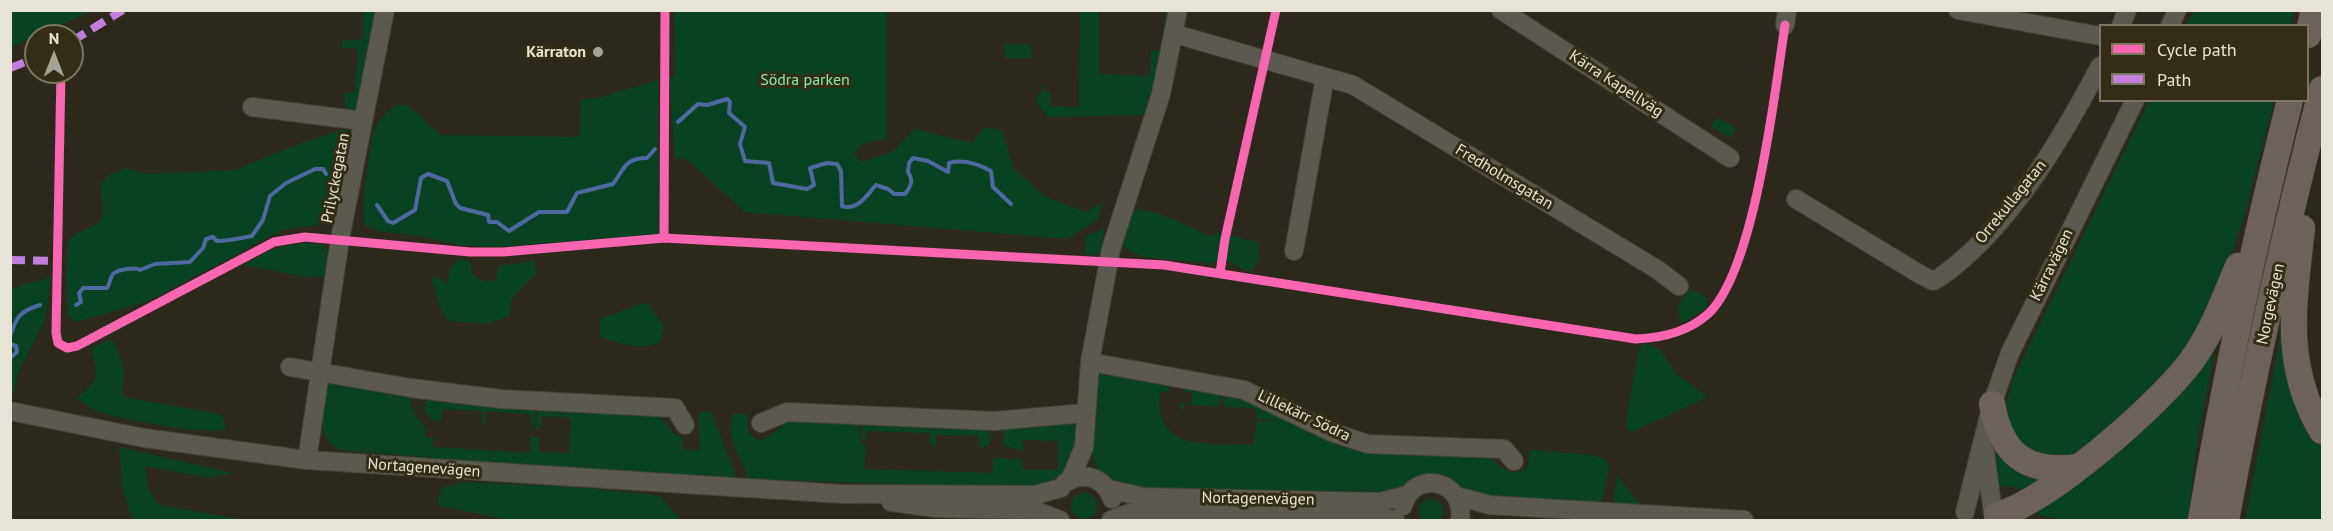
<!DOCTYPE html>
<meta charset="utf-8">
<style>
body{margin:0}
#map{position:relative;width:2333px;height:531px;overflow:hidden;background:#2c291c;font-family:"PT Sans",sans-serif}
canvas{display:block}
.frame{position:absolute;inset:0;border:12px solid #e8e4d5;pointer-events:none}
.legend{position:absolute;left:2099px;top:24px;width:210px;height:78px;box-sizing:border-box;background:#332d15;border:2px solid #7b7662;margin:0;padding:8px 10px;list-style:none;font-size:18px;color:#e8e4d5}
.legend li{display:flex;align-items:center;gap:12px;height:30px}
.legend b{width:30px;border:2px solid #7b7662}
.north{position:absolute;left:24px;top:24px;width:60px;height:60px;box-sizing:border-box;background:#332d15;border:2px solid #7b7662;border-radius:50%;rotate:0deg;font-size:16px;font-weight:700;line-height:24px;text-align:center;color:#e8e4d5}
.north::after{content:'';display:block;margin:auto;width:21px;height:27px;background:#a6a394;clip-path:polygon(50% 0,100% 100%,50% 72%,0 100%)}
</style>
<div id="map">
<canvas width="2333" height="531"></canvas>
<div class="frame"></div>
<ul class="legend">
<li><b style="height:8px;background:#f766af"></b>Cycle path</li>
<li><b style="height:8px;background:#c07fdc"></b>Path</li>
</ul>
<div class="north">N</div>
</div>
<script>
const ctx = document.querySelector('canvas').getContext('2d');
ctx.lineJoin = 'round';
function paint(path, color) { ctx.fillStyle = color; ctx.fill(path, 'evenodd'); }
function strokePath(path, color, width, dash) { ctx.strokeStyle = color; ctx.lineWidth = width; ctx.lineCap = dash ? 'butt' : 'round'; ctx.setLineDash(dash || []); ctx.stroke(path); }
function drawText(font, color, halo, rows, align = 'center') {
  ctx.font = font + ' "PT Sans",sans-serif'; ctx.lineWidth = 6; ctx.setLineDash([]); ctx.textBaseline = 'middle'; ctx.strokeStyle = halo; ctx.fillStyle = color; for (const [text, x, y, turn = 0] of rows) {
    ctx.save(); ctx.translate(x, y); ctx.rotate((+turn || 0) * Math.PI / 180); ctx.textAlign = isNaN(turn) ? turn : align; if (halo) ctx.strokeText(text, 0, 0); ctx.fillText(text, 0, 0); ctx.restore();
  }
}
const green = new Path2D(`
 M11 10H91V11L11 47Z
 M363 11H379L356 112 346 110 344 94 355 92 358 49 342 48V41L363 39Z
 M674 11H887V138L862 144 854 154 862 162 894 151 914 129 972 143 984 128 1002 130 1013 168 1045 197 1086 212 1102 203 1099 219 1067 239 745 212 685 158 675 159 669 77 675 76Z
 M1080 11H1099V74L1150 76 1151 50 1160 51 1166 11H1170L1156 76 1143 115 1048 117 1038 104 1037 96 1043 91 1044 84H1046V91H1050V106L1079 107Z
 M2194 11V10L2294 11 2290 25H2186Z
 M1004 44 1031 45 1032 58H1006Z
 M658 80 659 234 496 247 459 245 426 237 378 231 365 225C361 209 369 141 376 126 380 119 389 111 395 105H408L440 135 580 137 581 99 598 98Z
 M2149 101H2274L2244 217 2218 294 2177 363 2136 405 2074 457 2028 454C2001 425 2003 414 2014 377Z
 M1717 117 1737 129 1731 138 1711 126Z
 M345 129 352 135 342 185 330 223 282 230 149 301 76 322 68 316 66 278 68 241 76 234 98 224 103 213 101 184 109 175 126 168 148 174 235 170 302 143Z
 M1139 209 1163 215 1210 236 1217 233 1258 242 1259 258 1252 270 1247 271 1228 261 1207 263 1145 257 1133 253 1123 245 1132 212Z
 M1104 229 1101 254 1085 255 1086 236Z
 M302 243 321 244 331 253 326 277H307L244 265 269 250Z
 M461 259 471 262 472 274 484 282 495 280 499 266 533 261 537 272 511 299 510 316 487 324 449 321 440 308 432 279 437 277 446 284 451 266Z
 M51 275 45 320 18 373 13 392 11 391V290C24 281 38 285 51 275Z
 M1690 289 1706 297 1708 306 1683 323 1680 320 1678 306Z
 M643 303H647L664 325 660 342C643 351 617 344 600 336V319Z
 M2285 314 2322 442V520H2245Z
 M2218 333 2196 448 2188 520H2060L2037 514 2032 508Z
 M110 340 114 342C121 362 128 369 122 390L124 397 219 414 223 417 226 429C212 437 125 419 105 414 96 411 83 405 77 398L95 381 96 367 91 348Z
 M1645 343 1659 349 1676 374 1708 397 1632 432 1627 429 1626 421 1639 349Z
 M1102 373 1168 386 1169 393 1160 392C1153 454 1210 442 1253 445L1257 422 1290 420 1312 431 1487 456C1501 466 1509 479 1527 468L1530 450 1593 455 1606 460 1609 467 1601 504 1481 498 1457 489 1387 494 1127 491C1119 486 1109 482 1103 475 1082 456 1094 400 1097 375Z
 M327 382 409 397 415 416 426 428 425 437 433 438V447L530 453V436L539 439V452L569 453 571 418 542 416 540 429 527 430 536 428 538 407 658 415 675 435 682 437V449L700 450 699 414 700 412H711L737 478 502 464 342 450C312 438 323 407 327 382Z
 M1185 388 1220 393 1219 407 1185 404 1182 413 1181 403H1192V392H1184Z
 M1223 394 1241 397 1288 418 1284 421 1257 419 1255 408 1224 407Z
 M427 398 535 407V424L531 426V414L486 411 485 423H482L483 411 442 409 441 421 432 420 424 411Z
 M734 414H747L749 433 758 440 765 439 789 421 859 423 860 443 866 445 864 469 992 473 993 458 1022 459 1023 470H1058V441L1023 440V451L1003 445 1004 427 1069 421 1077 429C1077 461 1071 466 1049 489L749 479C742 461 723 432 734 414Z
 M862 424 985 427 991 436 989 444 982 448 979 446V436L936 435V445H930V433L866 431 865 442 862 439Z
 M1993 436 2049 477 2023 491 2014 487 1995 486 1990 450Z
 M119 447 233 473 208 478 145 466 148 488 159 505 247 520H132L122 484Z
 M1617 475 1639 504H1613Z
 M464 482 590 488 660 496 680 520H509L437 505 441 488Z
 M1071 506a13 13 0 1 1 26 0a13 13 0 1 1-26 0Z
 M1419 511a12 12 0 1 1 24 0a12 12 0 1 1-24 0Z`);
const stream = new Path2D(`
 M678 122 698 104 707 105 727 99 730 102 729 113 745 127 740 144 745 161 769 163 773 183 807 189 814 185 810 168 827 163 837 164 841 171 842 206C858 211 866 196 876 185L888 189 894 194H905C911 186 914 181 908 172L909 163 913 158 928 161 948 172 949 163C963 159 978 164 991 171L993 187 1011 204
 M377 205 388 221 393 223 415 210 421 178 428 174 447 181 456 204 460 208 488 215 489 222H497L509 231 539 212H567L577 193 613 184C624 170 624 158 647 158L655 149
 M76 305 81 302 79 293 83 288H107C110 283 110 278 113 274 118 269 136 267 140 270L155 264 190 262 203 248 206 239 213 237 217 241C228 241 240 238 252 236L263 220 270 196 286 183 315 169H323L326 174
 M10 337C16 317 20 311 40 305
 M10 344 16 346 17 352 10 358`);
const minor = new Path2D(`
 M1501 10 1730 158
 M1958 10 2100 36
 M1785 25 1787 10
 M2121 26 2127 10
 M2170 26 2177 10
 M1175 34 1353 85 1658 270 1679 286
 M252 107 363 121
 M1796 199 1921 275 1933 281 1939 278C2009 229 2061 140 2100 66
 M1294 251 1325 77
 M1090 362 1244 390 1331 432 1368 444 1504 449 1514 461
 M290 367 411 388 501 399 675 408 685 425
 M10 411 144 438 307 460 842 494 1035 495 1061 488
 M761 423 787 412 994 421 1085 413
 M1985 452 1993 513
 M307 460 340 239 385 10
 M1070 480 1084 447 1090 362 1111 249 1161 94 1178 10
 M1065 483C1084 470 1105 478 1112 499
 M1108 489 1144 497 1380 502 1408 495
 M1456 496 1490 505 1744 520
 M891 502 936 508 1033 510 1060 520
 M1403 506C1414 468 1466 480 1460 520
 M1965 512 1992 404 2010 353 2135 100
 M1111 520 1130 513 1147 510 1372 516 1395 520`);
const highway = new Path2D(`
 M2308 35 2314 10
 M2302 228C2294 301 2282 365 2322 431
 M1992 404C2001 455 2027 474 2078 467
 M1997 515C2047 503 2161 403 2192 360 2213 331 2224 299 2238 266
 M2201 520C2225 379 2255 239 2290 100
 M2226 520C2253 376 2284 232 2322 89`);
const quiet = new Path2D(`
 M72 41 123 10
 M10 68 36 58
 M10 260 56 261`);
const cycleway = new Path2D(`
 M61 72 56 333 58 343 67 348 77 346 274 242 305 237 470 252H503L664 238 1164 265 1636 339C1662 338 1688 332 1708 314 1755 270 1775 91 1785 25
 M664 238 665 10
 M1220 273 1225 239 1276 10`);
const markers = [
 [598,52,6,"#a6a394"]
];
const poiNames = [
 ["Kärraton",586,52]
];
const parkNames = [
 ["Södra parken",805,80]
];
const streetNames = [
 ["Kärra Kapellväg",1616,84,33],
 ["Fredholmsgatan",1504,177,31],
 ["Prilyckegatan",336,178,-79],
 ["Orrekullagatan",2011,202,-51],
 ["Kärravägen",2052,265,-64],
 ["Norgevägen",2271,304,-78],
 ["Lillekärr Södra",1304,416,25],
 ["Nortagenevägen",424,468,4],
 ["Nortagenevägen",1258,499,1]
];
paint(green, '#084222');
strokePath(stream, '#4f69a0', 4);
strokePath(minor, '#464339', 20);
strokePath(highway, '#464339', 27);
strokePath(minor, '#5c5950', 18);
strokePath(highway, '#6d615c', 26);
strokePath(quiet, '#c07fdc', 8, [15, 8]);
strokePath(cycleway, '#f766af', 9);
for (const [x, y, r, color] of markers) { const dot = new Path2D(); dot.arc(x, y, r, 0, 2 * Math.PI); ctx.fillStyle = color; ctx.fill(dot); strokePath(dot, '#332d15', 2); }
drawText('bold 16px', '#e8e4d5', '#332d15', poiNames, 'right');
drawText('16px', '#87ecaa', '#332d15', parkNames);
drawText('16px', '#e8e4d5', '#332d15', streetNames);
</script>
